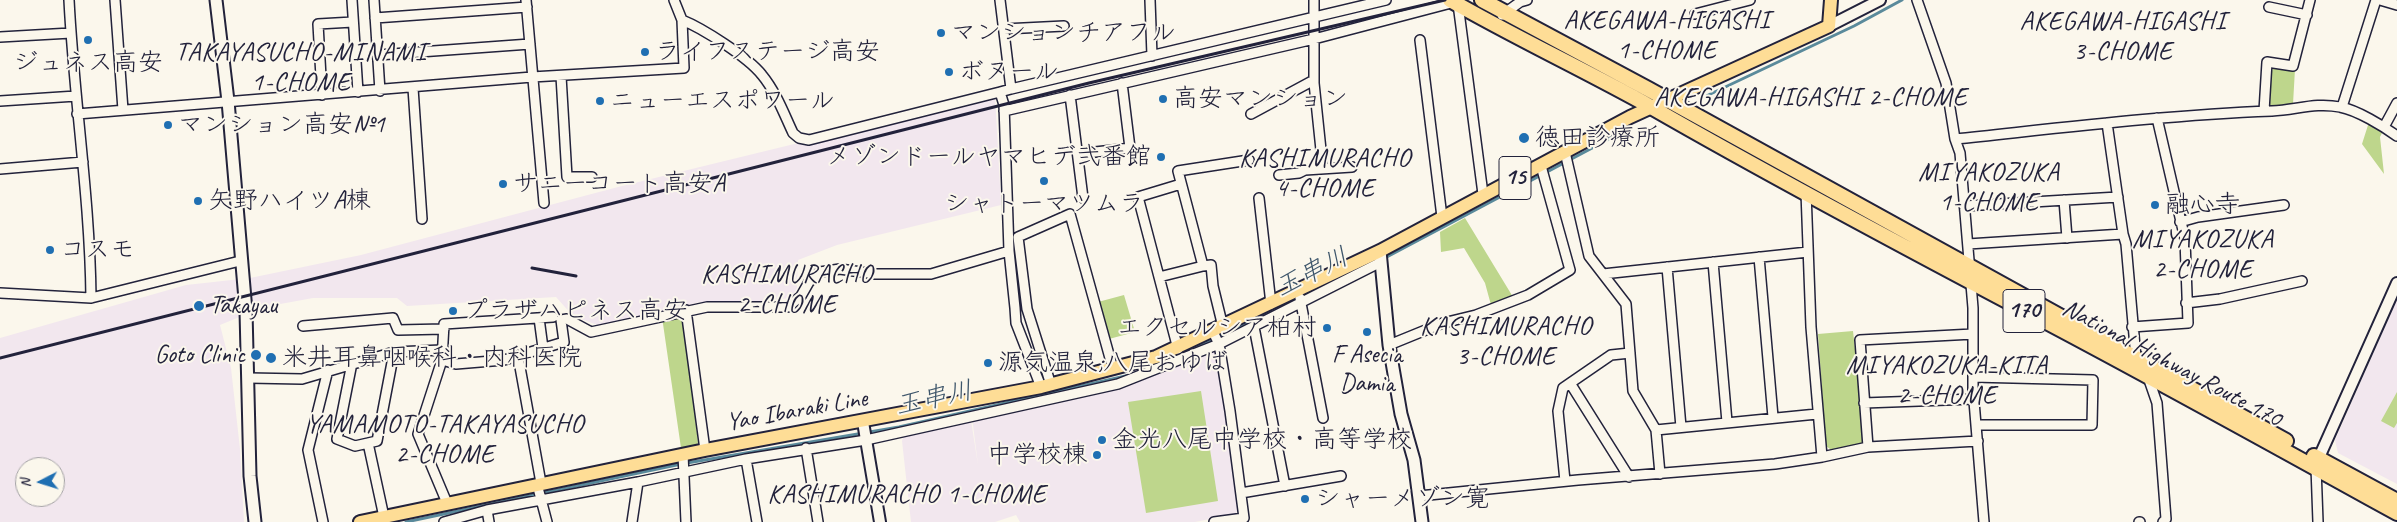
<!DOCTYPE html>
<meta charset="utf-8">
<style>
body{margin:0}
#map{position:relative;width:2397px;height:522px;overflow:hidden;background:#fbf7ec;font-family:Caveat,sans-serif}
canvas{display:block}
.north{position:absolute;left:15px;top:457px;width:50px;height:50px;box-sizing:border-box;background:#fbf7ec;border:1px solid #a4a2a5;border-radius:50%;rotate:265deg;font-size:14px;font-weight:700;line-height:20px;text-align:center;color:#22223b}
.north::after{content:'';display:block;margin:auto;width:18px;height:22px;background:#1f6fb2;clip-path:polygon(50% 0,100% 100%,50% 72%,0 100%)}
</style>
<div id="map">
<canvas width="2397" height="522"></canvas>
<div class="north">N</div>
</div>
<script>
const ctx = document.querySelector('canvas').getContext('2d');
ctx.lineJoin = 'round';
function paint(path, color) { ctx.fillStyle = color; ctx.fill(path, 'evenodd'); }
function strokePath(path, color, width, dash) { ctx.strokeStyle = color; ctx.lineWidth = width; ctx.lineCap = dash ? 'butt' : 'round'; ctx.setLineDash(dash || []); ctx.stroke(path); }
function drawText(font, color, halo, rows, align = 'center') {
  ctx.font = font + ' Caveat,"Klee One",sans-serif'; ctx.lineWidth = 4; ctx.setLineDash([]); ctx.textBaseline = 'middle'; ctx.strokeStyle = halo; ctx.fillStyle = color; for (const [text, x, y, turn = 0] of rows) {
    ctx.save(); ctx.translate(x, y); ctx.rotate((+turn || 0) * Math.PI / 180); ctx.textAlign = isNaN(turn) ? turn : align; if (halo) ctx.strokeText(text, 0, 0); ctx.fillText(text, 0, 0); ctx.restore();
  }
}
const built = new Path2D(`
 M995 95 1001 205 837 245 798 260 797 288 791 298 751 302H700L600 326 573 316 556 297 407 306 397 298H313L264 307 220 325 231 368 240 449 244 522H0V338L186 285 250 278 361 255 618 187ZM25 467H55V497H25Z
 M2397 299V484L2338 453 2335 440Z
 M1216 349 1238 510 1235 514 1195 522H1020L1016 515 995 522H911L902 441 904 434 971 420 978 465 972 417 1063 400Z`);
const green = new Path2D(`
 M2273 67 2295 69 2293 104 2269 108V85Z
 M2369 122 2383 131 2380 137 2384 174 2362 144Z
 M1465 218 1513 297 1491 305 1485 283 1464 248 1441 252 1440 232Z
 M1124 295 1135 332 1109 339 1098 302Z
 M678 315 684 318 698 443 696 446 681 448 662 317Z
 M1853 331 1865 440 1862 447 1834 452 1826 446 1818 334Z
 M1201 391 1218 501 1146 513 1128 402Z
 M2397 392V423L2394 428 2381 421Z`);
const stream = new Path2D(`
 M1702 98 1854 26 1902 0
 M1383 259 1628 129
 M1192 350 1272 312
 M406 522 681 464 899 427 1130 375`);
const minor = new Path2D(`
 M69 0C74 100 90 198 91 298
 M115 0 123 110
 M352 0 358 92
 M374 0 380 91
 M526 0 544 203
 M1000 0 1011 89 1000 92 1004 105 1009 251 1015 308 1016 323 1041 387
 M1150 0 1152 56
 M1314 0V83L1323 169
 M1917 0 1946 83 1955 139 1960 153 1973 308V389L1984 522
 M2380 0 2397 5
 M1458 4 1483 194
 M2269 7 2307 15
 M1695 14 1750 0
 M1502 15 1520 2 1527 0
 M375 18 527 7
 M682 20C702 28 748 57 762 75 776 92 784 114 793 133L799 138 809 140 1000 92
 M1004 29 1064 26
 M0 37 71 33
 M1420 40 1442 217
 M378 55 530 44
 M561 76 567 177H592
 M413 88 422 219
 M1011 89 1386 0
 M322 95 318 24 353 22
 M1070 95 1083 198
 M0 101 76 96
 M2342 107 2376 0
 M1004 111 1314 39 1455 2
 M2264 111 2267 62 2293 66 2310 0
 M77 114 532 77 684 68 682 20 674 0
 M1251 114 1314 80
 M2384 127 2397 103
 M1955 139C2061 128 2166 115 2272 111 2296 110 2316 102 2340 107 2357 110 2383 126 2397 136
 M1565 152 1589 256 1626 304 1633 391 1656 430 1660 474
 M1078 154 1130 148 1122 83
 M0 169 83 162
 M1279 175 1299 173 1305 170 1352 167
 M1806 192 1811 327 1822 457
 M1259 198 1271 304
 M2064 200 2067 238
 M1964 206 2118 197
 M2180 222 2198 217 2284 205
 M2123 234 2126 244 2136 358
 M1968 244 2123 234 2107 123
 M1759 257 1773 417
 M1713 262 1727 422
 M1667 267 1681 427
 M1603 274 1808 252
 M1159 277 1203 266
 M0 293 91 298 240 261
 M1300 298 1323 418
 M2186 303 2220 299 2302 281
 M686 310 705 450
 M539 318 543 348
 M303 326 393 318 398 330 444 329
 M1223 327 1213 286 1211 265 1203 266 1178 171 1249 160
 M1254 327 1285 486
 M2132 327 2188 323 2185 239 2157 118
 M1213 332 1219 344 1230 411 1244 518 1214 522
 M1389 345 1443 323 1476 315 1528 295 1570 270 1541 166
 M1178 349 1138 197 1181 184
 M518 356 541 483
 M442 360 456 364 504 360 564 342 561 320 567 319 591 332 707 307H788L801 296 809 282 820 272 840 269 875 274H931L1009 251
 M352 363 337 439 355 446 377 441 394 352
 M1973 377 2093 380 2092 425H1976
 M2148 377 2157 403 2166 519 2163 522
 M249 378 302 379 394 352 442 350
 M1570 383 1629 477
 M1051 385 1027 309 1018 237 1070 214 1113 369
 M1864 403 1974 399
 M1656 430 1817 414
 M368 443 384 517
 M1868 447 1860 340 1973 334
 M806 448 818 522
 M683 454 686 522
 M746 459 757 522
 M2316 467 2318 522
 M1565 481 1558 411 1563 388 1611 355 1630 353
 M537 484 547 522
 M1241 493 1341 476
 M1419 496 1578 480 1775 464 1822 457 1868 447 1978 441
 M447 503 418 434 442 360 444 324 553 317
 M487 510 489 522
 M323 522 308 450 328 370
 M444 522 487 510 638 482
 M632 522 638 482 746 459 866 440 1118 384 1219 344 1381 262
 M2139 522H2140`);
const tertiary = new Path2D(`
 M1829 26 1880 0
 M863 422 880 522
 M2317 462 2397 283`);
const secondary = new Path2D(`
 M216 0 228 101 246 311 250 476 255 522
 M1380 251 1389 345 1401 414 1414 460 1422 522`);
const primary = new Path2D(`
 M360 522 705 450 1041 387 1156 357 1380 251 1630 117 1829 26 1831 0`);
const trunk = new Path2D(`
 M1450 0C1516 38 1585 70 1651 107 1785 184 1923 257 2060 329 2173 389 2285 451 2397 513
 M1482 0 1648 89 2286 441
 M2314 456 2397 501`);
const rail = new Path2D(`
 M532 268 576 276
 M0 358 1089 83 1445 0`);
const markers = [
 [941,33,5,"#1f6fb2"],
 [88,40,5,"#1f6fb2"],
 [645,52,5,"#1f6fb2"],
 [949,72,5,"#1f6fb2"],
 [1163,99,5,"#1f6fb2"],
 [600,101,5,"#1f6fb2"],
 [168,125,5,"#1f6fb2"],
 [1524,138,6,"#1f6fb2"],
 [1161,157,5,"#1f6fb2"],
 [1044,181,5,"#1f6fb2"],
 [503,184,5,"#1f6fb2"],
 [198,201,5,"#1f6fb2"],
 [2155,205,5,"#1f6fb2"],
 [50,250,5,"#1f6fb2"],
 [199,306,6,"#1f6fb2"],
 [453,311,5,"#1f6fb2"],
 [1327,328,5,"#1f6fb2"],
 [1367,332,5,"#1f6fb2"],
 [256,355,6,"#1f6fb2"],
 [271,358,6,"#1f6fb2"],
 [988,363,5,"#1f6fb2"],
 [1102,440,5,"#1f6fb2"],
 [1097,455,5,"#1f6fb2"],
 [1305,499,5,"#1f6fb2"]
];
const shields = [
 [1515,178,32],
 [2024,311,42]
];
const shieldNames = [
 ["15",1515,178],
 ["170",2024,311]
];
const poiNames = [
 ["マンションチアフル",951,33],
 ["ライフステージ高安",655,52],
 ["ジュネス高安",88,63,"center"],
 ["ボヌール",959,72],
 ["高安マンション",1173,99],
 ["ニューエスポワール",610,101],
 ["マンション高安№1",178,125],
 ["徳田診療所",1535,138],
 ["メゾンドールヤマヒデ弐番館",1151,157,"right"],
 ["サニーコート高安A",513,184],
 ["矢野ハイツA棟",208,201],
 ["シャトーマツムラ",1044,204,"center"],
 ["融心寺",2165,205],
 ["コスモ",60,250],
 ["Takayau",210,306],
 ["プラザハピネス高安",463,311],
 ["エクセルシア柏村",1317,328,"right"],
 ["Goto Clinic",245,355,"right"],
 ["F Asecia",1367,355,"center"],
 ["Damia",1367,384,"center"],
 ["米井耳鼻咽喉科・内科医院",282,358],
 ["源気温泉;八尾おゆば",998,363],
 ["金光八尾中学校・高等学校",1112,440],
 ["中学校棟",1087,455,"right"],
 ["シャーメゾン寛",1315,499]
];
const streetNames = [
 ["National Highway Route 170",2172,364,28],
 ["Yao Ibaraki Line",797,411,-10]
];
const neighbourhoodNames = [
 ["AKEGAWA-HIGASHI",1667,21],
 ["1-CHOME",1667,51],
 ["AKEGAWA-HIGASHI",2123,22],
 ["3-CHOME",2123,52],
 ["TAKAYASUCHO-MINAMI",301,53],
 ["1-CHOME",301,83],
 ["AKEGAWA-HIGASHI 2-CHOME",1811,98],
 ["KASHIMURACHO",1325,159],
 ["4-CHOME",1325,189],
 ["MIYAKOZUKA",1989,173],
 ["1-CHOME",1989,203],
 ["MIYAKOZUKA",2203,240],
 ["2-CHOME",2203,270],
 ["KASHIMURACHO",787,275],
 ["2-CHOME",787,305],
 ["KASHIMURACHO",1506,327],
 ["3-CHOME",1506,357],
 ["MIYAKOZUKA-KITA",1947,366],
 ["2-CHOME",1947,396],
 ["YAMAMOTO-TAKAYASUCHO",445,425],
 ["2-CHOME",445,455],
 ["KASHIMURACHO 1-CHOME",907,495]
];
const waterNames = [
 ["玉串川",1312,273,-26],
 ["玉串川",934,399,-12]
];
paint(built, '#f2e7ee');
paint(green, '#bed68c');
strokePath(stream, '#5a8a9b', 3);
strokePath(minor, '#22223b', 12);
strokePath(tertiary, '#22223b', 14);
strokePath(secondary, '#22223b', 15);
strokePath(primary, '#22223b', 16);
strokePath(trunk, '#22223b', 18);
strokePath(minor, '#fbf7ec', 9);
strokePath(tertiary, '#fbf7ec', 10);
strokePath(secondary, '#fbf7ec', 11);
strokePath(primary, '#fedd96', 12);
strokePath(trunk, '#fedd96', 14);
strokePath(rail, '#22223b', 3);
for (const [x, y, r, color] of markers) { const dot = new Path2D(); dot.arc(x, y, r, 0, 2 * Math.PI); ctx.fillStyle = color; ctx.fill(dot); strokePath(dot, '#fbf7ec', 2); }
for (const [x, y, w] of shields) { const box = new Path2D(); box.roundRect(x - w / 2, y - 21.5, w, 43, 4); ctx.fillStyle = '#fbf7ec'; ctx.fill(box); strokePath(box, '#22223b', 1); }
drawText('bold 24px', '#22223b', null, shieldNames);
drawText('25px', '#22223b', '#fbf7ec', poiNames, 'left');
drawText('25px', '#22223b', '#fbf7ec', streetNames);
ctx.letterSpacing = '1px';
drawText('26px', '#22223b', '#fbf7ec', neighbourhoodNames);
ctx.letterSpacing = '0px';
drawText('italic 26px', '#3e566b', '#fbf7ec', waterNames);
</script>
